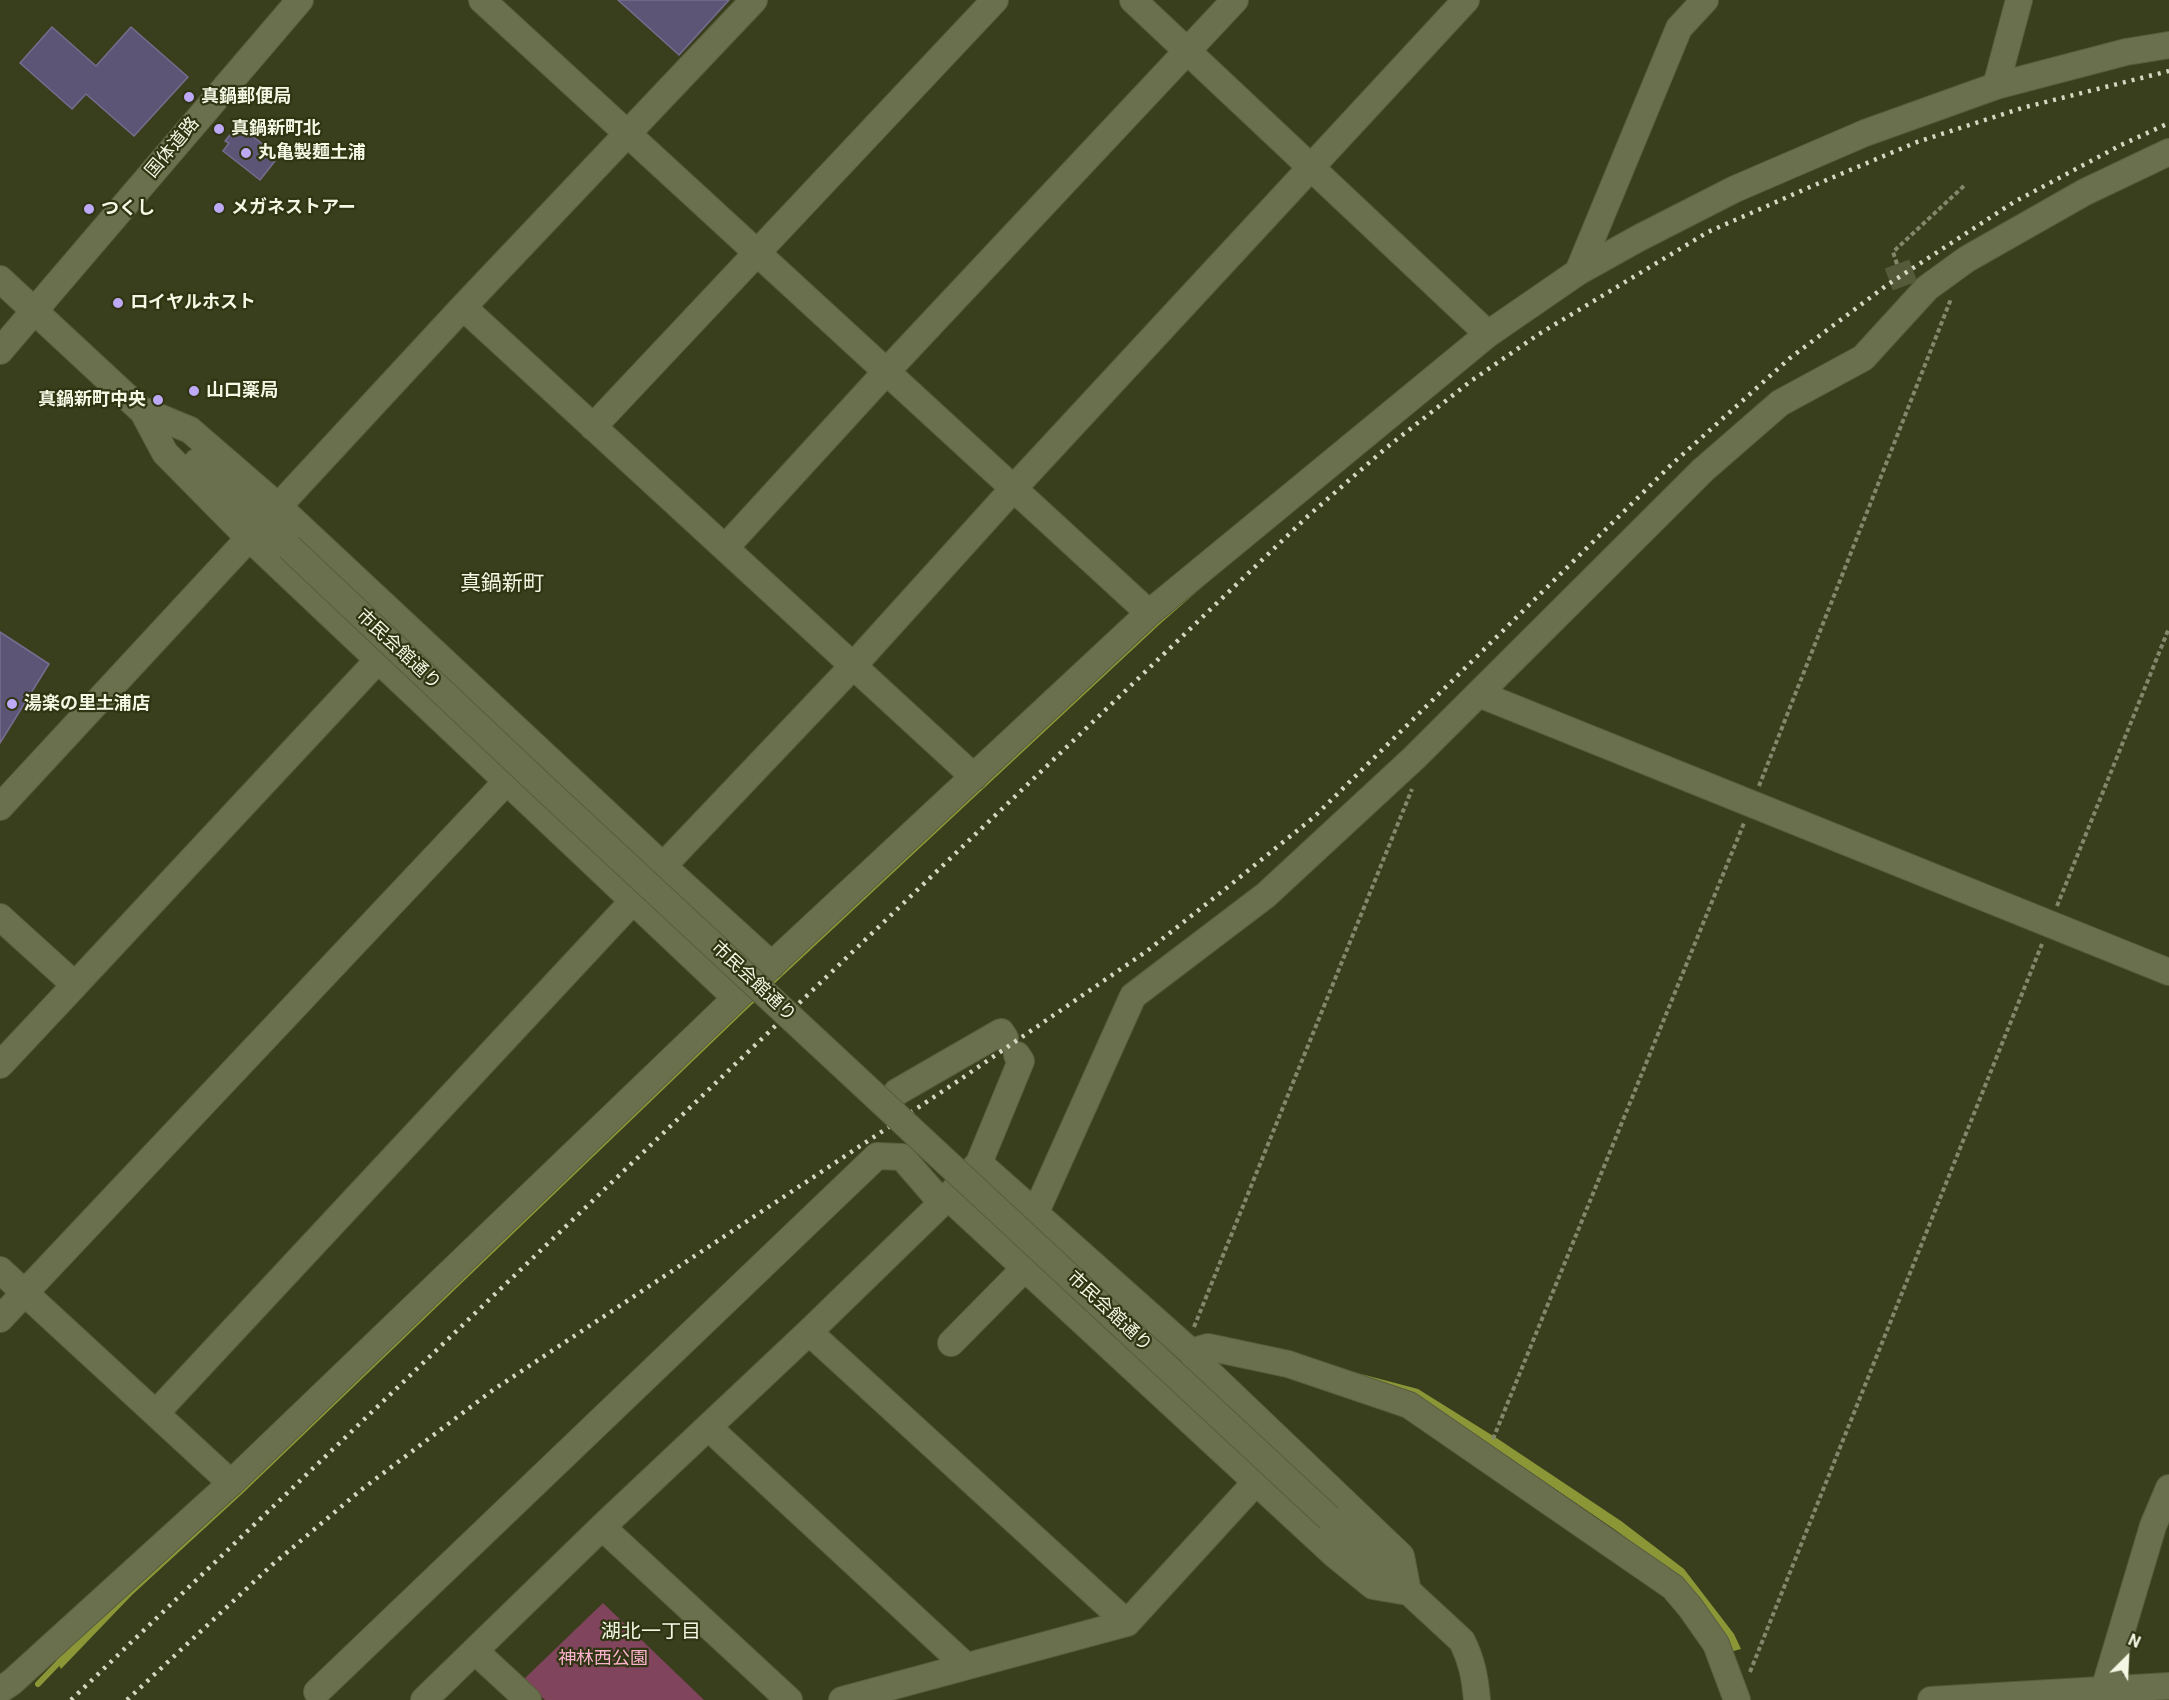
<!DOCTYPE html>
<meta charset="utf-8">
<style>
body{margin:0}
#map{position:relative;width:2169px;height:1700px;overflow:hidden;background:#393e1c;font-family:Roboto,sans-serif}
canvas{display:block}
.north{position:absolute;left:2097px;top:1628px;width:60px;height:60px;-webkit-text-stroke:4px #2f3412;paint-order:stroke;rotate:24deg;font-size:16px;font-weight:700;line-height:24px;text-align:center;color:#f3f7e3}
.north::after{content:'';display:block;margin:auto;width:21px;height:27px;background:#f3f7e3;clip-path:polygon(50% 0,100% 100%,50% 72%,0 100%)}
</style>
<div id="map">
<canvas width="2169" height="1700"></canvas>
<div class="north">N</div>
</div>
<script>
const ctx = document.querySelector('canvas').getContext('2d');
ctx.lineJoin = 'round';
function paint(path, color) { ctx.fillStyle = color; ctx.fill(path, 'evenodd'); }
function strokePath(path, color, width, dash) { ctx.strokeStyle = color; ctx.lineWidth = width; ctx.lineCap = dash ? 'butt' : 'round'; ctx.setLineDash(dash || []); ctx.stroke(path); }
function drawText(font, color, halo, rows, align = 'center') {
  ctx.font = font + ' Roboto,"Noto Sans JP",sans-serif'; ctx.lineWidth = 4.5; ctx.setLineDash([]); ctx.textBaseline = 'middle'; ctx.strokeStyle = halo; ctx.fillStyle = color; for (const [text, x, y, turn = 0] of rows) {
    ctx.save(); ctx.translate(x, y); ctx.rotate((+turn || 0) * Math.PI / 180); ctx.textAlign = isNaN(turn) ? turn : align; if (halo) ctx.strokeText(text, 0, 0); ctx.fillText(text, 0, 0); ctx.restore();
  }
}
const green = new Path2D(`
 M603 1603 704 1700H545L523 1680Z`);
const water = new Path2D(`
 M1219 572 1160 624 746 1010 242 1494 132 1595 61 1669 56 1660 125 1587 1152 617Z
 M1304 1359 1418 1389 1498 1439 1621 1521 1684 1569 1734 1634 1741 1649 1730 1652 1676 1575 1614 1529 1495 1448Z`);
const stream = new Path2D(`
 M38 1684 63 1658`);
const building = new Path2D(`
 M618 0H729L679 55Z
 M52 27 96 66 131 27 188 77 134 136 86 94 72 109 20 63Z
 M238 125 264 145 261 149 275 161 260 180 223 151 229 143 225 141Z
 M0 632 49 664 0 743Z`);
const minorTunnel = new Path2D(`
 M1897 264 1905 286`);
const path = new Path2D(`
 M1897 264 1893 252 1966 184
 M1759 786 1951 299
 M2057 906 2169 628
 M1194 1327 1412 789
 M1493 1439 1744 823
 M1750 1672 2042 944`);
const minor = new Path2D(`
 M482 0 1149 613
 M1133 0 1488 334
 M1996 86 2019 0
 M1578 272 1679 28 1705 0
 M0 279 154 422
 M463 307 974 777
 M0 351 300 0
 M142 410 190 430 279 507 663 866 772 965
 M142 410 165 453 241 530 736 998
 M593 427 995 0
 M197 462 289 547
 M725 548 886 372 1235 0
 M1479 694 2169 972
 M0 807 463 307 754 0
 M663 866 853 666 1013 489 1466 0
 M0 917 75 985 0 1065
 M75 985 379 659
 M897 1092 1001 1032 1005 1038
 M979 1163 1191 1352 1198 1362 1401 1556 1408 1592 1373 1586 1335 1555 948 1197Z
 M979 1163 1021 1061 1017 1055
 M1035 1214 1133 996 1266 895 1414 758 1703 470 1780 403 1863 358 1927 288 1967 259 2085 192 2169 152
 M0 1270 231 1483
 M0 1319 507 781
 M809 1332 1127 1623
 M951 1343 1026 1267
 M1191 1352 1208 1347 1288 1364 1409 1405 1673 1587 1690 1607 1716 1644 1737 1700
 M156 1413 633 901
 M708 1427 966 1666
 M1329 1518 1462 1641C1472 1661 1475 1678 1477 1700
 M602 1527 809 1332 948 1197
 M475 1651 528 1700
 M0 1690 12 1682 231 1483 736 998 1149 613 1488 334 1578 272 1639 238 1735 189 1865 133 1996 86 2126 52 2169 45
 M317 1692 877 1156 902 1157 942 1203
 M424 1700 602 1527 789 1700
 M842 1700 1127 1623 1256 1482
 M1931 1700 2169 1686
 M2106 1700 2104 1690 2153 1526 2169 1488`);
const rail = new Path2D(`
 M71 1700 1308 516 1386 448 1471 381 1539 334 1708 232 1810 187 1917 142 2022 108 2169 71
 M127 1700 272 1565 361 1490 493 1390 955 1083 1147 951 1229 886 1314 817 1671 465 1790 358 1887 285 2014 202 2121 145 2169 123`);
const minorBridge = new Path2D(`
 M289 547 542 786 1329 1518`);
const markers = [
 [189,97,6,"#bda9f5"],
 [219,129,6,"#bda9f5"],
 [246,153,6,"#bda9f5"],
 [219,208,6,"#bda9f5"],
 [89,209,6,"#bda9f5"],
 [118,303,6,"#bda9f5"],
 [194,391,6,"#bda9f5"],
 [158,400,6,"#bda9f5"],
 [12,704,6,"#bda9f5"]
];
const poiNames = [
 ["真鍋郵便局",201,97],
 ["真鍋新町北",231,129],
 ["丸亀製麺土浦",258,153],
 ["メガネストアー",231,208],
 ["つくし",101,209],
 ["ロイヤルホスト",130,303],
 ["山口薬局",206,391],
 ["真鍋新町中央",146,400,"right"],
 ["湯楽の里土浦店",24,704]
];
const streetNames = [
 ["国体道路",173,148,-50],
 ["市民会館通り",398,650,43],
 ["市民会館通り",753,982,43],
 ["市民会館通り",1109,1312,43]
];
const parkNames = [
 ["神林西公園",603,1659]
];
const neighbourhoodNames = [
 ["湖北一丁目",651,1633]
];
const quarterNames = [
 ["真鍋新町",502,585]
];
paint(green, '#80455c');
paint(water, '#8b9737');
strokePath(stream, '#8b9737', 6);
paint(building, '#5d5575');
strokePath(building, '#766d8f', 1.5);
strokePath(minorTunnel, '#555a3a', 26, [26, 13]);
strokePath(minor, '#585c3d', 28);
strokePath(path, '#83876b', 4, [4.5, 3]);
strokePath(minor, '#6a704d', 26);
strokePath(rail, '#d4d8c1', 4.5, [3, 6]);
strokePath(minorBridge, '#585c3d', 28, []);
strokePath(minorBridge, '#6a704d', 26);
for (const [x, y, r, color] of markers) { const dot = new Path2D(); dot.arc(x, y, r, 0, 2 * Math.PI); ctx.fillStyle = color; ctx.fill(dot); strokePath(dot, '#2f3412', 2); }
drawText('bold 18px', '#f3f7e3', '#2f3412', poiNames, 'left');
drawText('18px', '#f3f7e3', '#2f3412', streetNames);
drawText('18px', '#fbb2cc', '#2f3412', parkNames);
drawText('20px', '#f3f7e3', '#2f3412', neighbourhoodNames);
drawText('21px', '#f3f7e3', '#2f3412', quarterNames);
</script>
